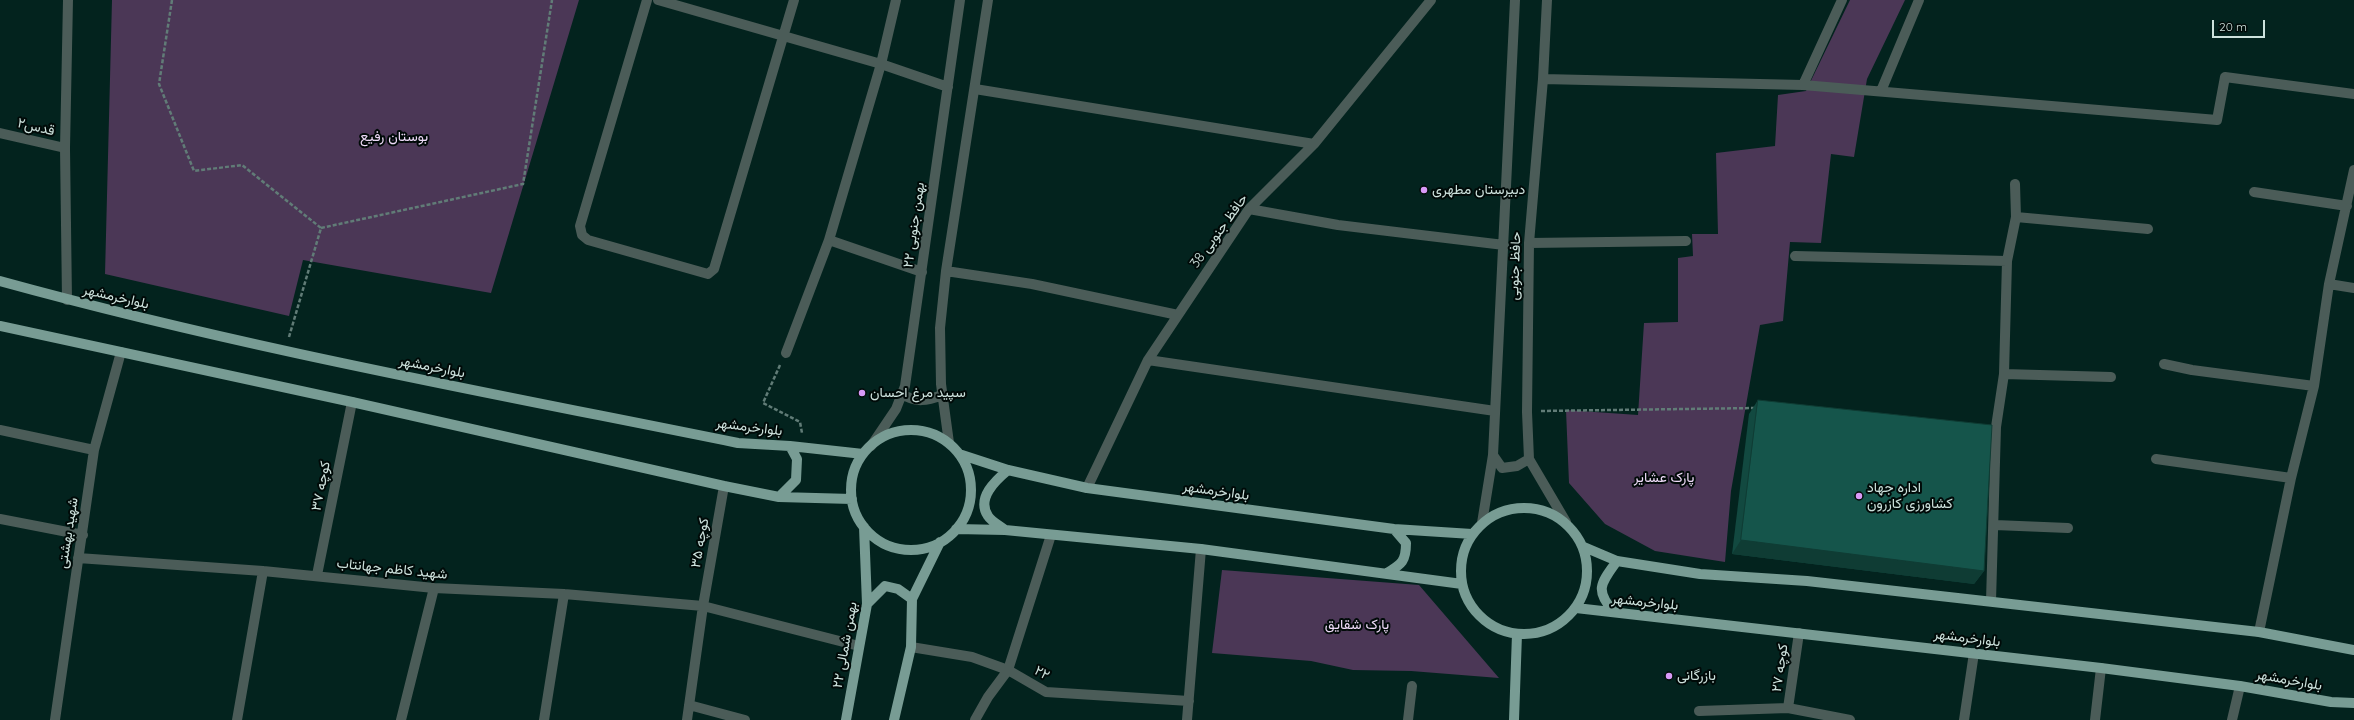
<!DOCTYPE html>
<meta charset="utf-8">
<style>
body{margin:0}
#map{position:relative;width:2354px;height:720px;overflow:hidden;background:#03231e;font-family:Quicksand,sans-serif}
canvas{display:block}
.scale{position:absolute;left:2212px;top:20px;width:53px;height:18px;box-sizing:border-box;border:2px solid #cde2dd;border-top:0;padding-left:5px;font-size:12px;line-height:14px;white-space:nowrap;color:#cde2dd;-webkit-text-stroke:3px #000a08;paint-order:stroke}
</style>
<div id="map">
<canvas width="2354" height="720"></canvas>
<div class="scale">20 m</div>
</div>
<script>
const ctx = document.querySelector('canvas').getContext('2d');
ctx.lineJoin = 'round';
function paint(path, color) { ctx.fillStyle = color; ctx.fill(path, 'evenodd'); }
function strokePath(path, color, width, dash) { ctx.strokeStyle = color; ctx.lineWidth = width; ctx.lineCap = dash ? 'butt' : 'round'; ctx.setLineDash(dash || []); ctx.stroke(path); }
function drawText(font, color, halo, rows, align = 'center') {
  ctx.font = font + ' Quicksand,Vazirmatn,sans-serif'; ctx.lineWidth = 4; ctx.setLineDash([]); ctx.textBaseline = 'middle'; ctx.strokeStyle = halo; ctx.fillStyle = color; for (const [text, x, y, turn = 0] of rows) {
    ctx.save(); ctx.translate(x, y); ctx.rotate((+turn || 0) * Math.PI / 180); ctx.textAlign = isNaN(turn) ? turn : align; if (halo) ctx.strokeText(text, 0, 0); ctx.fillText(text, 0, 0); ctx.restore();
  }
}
const green = new Path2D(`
 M112 0H579L491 293 303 260 289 316 105 274Z
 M1850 0H1905L1867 79 1854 157 1831 154 1821 243 1790 242 1783 321 1760 325 1731 491 1725 562 1655 551 1605 524 1569 483 1566 410 1638 415 1644 323 1678 322V258L1693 256 1692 234H1718L1716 153 1775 146 1778 95 1806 91Z
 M1222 570 1419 585 1499 678 1411 671 1353 670 1311 661 1212 653Z`);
const path = new Path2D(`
 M172 0 159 84 194 171 242 165 321 228
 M321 228 523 184 552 0
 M289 337 321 228
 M780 365 763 403 800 422 802 433
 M1541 411 1756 408`);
const minor = new Path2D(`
 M647 0 580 226 582 235 588 240 708 274 714 269 794 0
 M658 0 881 64 948 87
 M1547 0 1543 79 1529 243 1527 412 1529 459 1566 522
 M1543 79 1803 85 2217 120 2225 77 2354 94
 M1803 85 1842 0
 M975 89 1314 144
 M1881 91 1919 0
 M0 133 65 148
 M2254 192 2347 206
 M1249 209 1338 225 1504 245
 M2016 217 2148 229
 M829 240 922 272
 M1529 243 1686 241
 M1795 256 2007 261
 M946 271 1032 284 1178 315
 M2329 284 2354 288
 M67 300 65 148 68 0
 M786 353 829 240 881 64 896 0
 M1148 360 1495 411
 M2164 364 2192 370 2314 386
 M2004 374 2111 377
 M902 394C916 403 927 401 942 395
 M0 430 94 450
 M949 443 941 384 940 328 946 271 988 0
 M871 446 896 409 905 386 960 0
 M1493 455 1502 468 1517 466 1529 459
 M2156 459 2291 478
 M1087 488 1148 360 1249 209 1314 144 1431 0
 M0 519 83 535
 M1482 523 1493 455 1515 0
 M1995 525 2068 528
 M78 558 263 571 434 588 564 594 703 606 859 646
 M317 575 352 402
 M1991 601 1996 427 2004 374 2007 261 2016 217 2015 184
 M2259 632 2291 478 2314 386 2329 284 2354 170
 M911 647 972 657 1008 670 1046 692 1189 701
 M689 705 745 720
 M1788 708 1799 633
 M1699 711 1788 708 1850 720
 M55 720 94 450 121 352
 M237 720 263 571
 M401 720 434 588
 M544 720 564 594
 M687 720 703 606 724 486
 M975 720 988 697 1008 670 1051 535
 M1187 720 1201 549
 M1408 720 1412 686
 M1964 720 1974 653
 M2095 720 2101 668
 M2232 720 2240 686`);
const major = new Path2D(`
 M0 281C243 348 491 393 738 443L790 446 863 454
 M0 326 352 402 724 486 779 497 852 499
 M851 490a60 60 0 1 1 120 0a60 60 0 1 1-120 0Z
 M959 454 1008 470 1087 488 1394 529 1472 534
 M779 497 796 480 797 459 790 446
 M1461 571a63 63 0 1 1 126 0a63 63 0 1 1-126 0Z
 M956 529 1005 530 1201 549 1462 584
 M1005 530C1000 526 991 521 988 516 976 498 996 480 1008 470
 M1584 547 1617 561 1700 574 1807 581 2259 632 2354 650
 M1387 573C1402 564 1406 561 1406 543L1394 529
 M867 604 885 586 898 589 912 599
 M1576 608 2101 668 2240 686 2331 702 2354 703
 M1614 612C1594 590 1601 583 1617 561
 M846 720 867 604 864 527
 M894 720 911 647 912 599 940 542
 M1514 720 1517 634`);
const wall = new Path2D(`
 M1758 400 1984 571 1974 584 1732 554 1749 414Z`);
const shadedWall = new Path2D(`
 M1741 540 1984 571 1974 584 1732 554Z`);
const building = new Path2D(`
 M1758 400 1992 425 1984 571 1741 540Z`);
const markers = [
 [1424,190,4,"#d99af8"],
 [862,393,4,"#d99af8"],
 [1859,496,4,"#d99af8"],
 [1669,676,4,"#d99af8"]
];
const streetNames = [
 ["قدس۲",36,127,13],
 ["۲۲ بهمن جنوبی",914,225,-82],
 ["حافظ جنوبی 38",1219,231,-54],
 ["حافظ جنوبی",1515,266,-88],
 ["بلوارخرمشهر",116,297,13],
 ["بلوارخرمشهر",432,367,11],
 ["بلوارخرمشهر",749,427,7],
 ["کوچه ۳۷",321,486,-79],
 ["بلوارخرمشهر",1216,491,8],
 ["شهید بهشتی",68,533,-81],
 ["کوچه ۳۵",700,543,-80],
 ["شهید کاظم جهانتاب",392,569,6],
 ["بلوارخرمشهر",1645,602,6],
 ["بلوارخرمشهر",1967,638,7],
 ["۲۲ بهمن شمالی",845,645,-80],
 ["کوچه ۲۷",1780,668,-82],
 ["۲۲",1042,673,28],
 ["بلوارخرمشهر",2289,680,10]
];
const parkNames = [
 ["بوستان رفیع",394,137],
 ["پارک عشایر",1664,478],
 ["پارک شقایق",1357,625]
];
const poiNames = [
 ["دبیرستان مطهری",1432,190],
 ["سپید مرغ احسان",870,393],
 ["اداره جهاد",1867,488],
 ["کشاورزی کازرون",1867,504],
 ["بازرگانی",1677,676]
];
paint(green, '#4b3756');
strokePath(path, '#617c77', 2.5, [4, 2]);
strokePath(minor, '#4b5c58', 10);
strokePath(major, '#789c94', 10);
paint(wall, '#124940');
paint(shadedWall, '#0f3c34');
paint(building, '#15554b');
strokePath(building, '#0f3c34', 1);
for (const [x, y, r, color] of markers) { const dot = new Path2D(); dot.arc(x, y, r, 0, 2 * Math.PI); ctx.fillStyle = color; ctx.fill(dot); strokePath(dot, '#000a08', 1.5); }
drawText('14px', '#cde2dd', '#000a08', streetNames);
drawText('14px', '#efdbf9', '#000a08', parkNames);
drawText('14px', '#cde2dd', '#000a08', poiNames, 'left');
</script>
